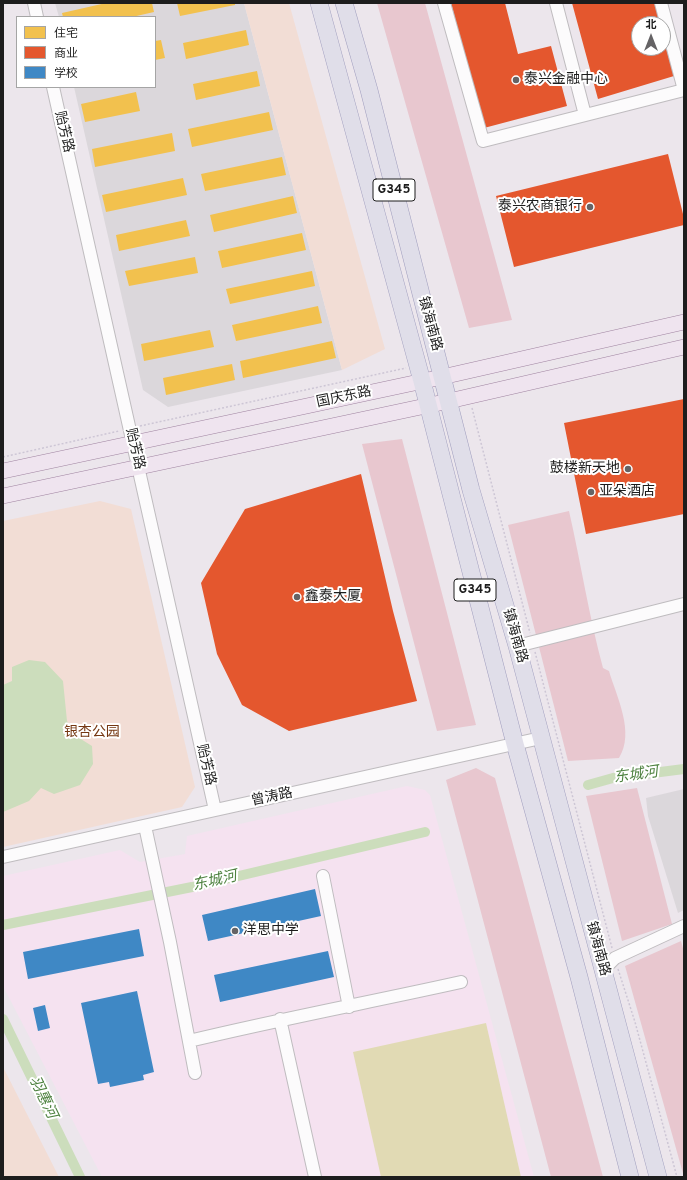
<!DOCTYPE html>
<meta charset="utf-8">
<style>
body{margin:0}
#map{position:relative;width:687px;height:1180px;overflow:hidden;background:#ece6ec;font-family:Overpass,"Noto Sans SC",sans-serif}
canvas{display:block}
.frame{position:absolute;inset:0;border:4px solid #1d1d1d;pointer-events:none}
.legend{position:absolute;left:16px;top:16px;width:140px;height:72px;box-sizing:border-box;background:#fff;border:1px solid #a5a5a5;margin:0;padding:5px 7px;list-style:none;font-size:12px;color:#1d1d1d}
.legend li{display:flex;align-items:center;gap:8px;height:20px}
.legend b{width:20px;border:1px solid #a5a5a5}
.north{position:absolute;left:631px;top:16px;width:40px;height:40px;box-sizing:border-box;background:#fff;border:1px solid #a5a5a5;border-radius:50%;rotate:0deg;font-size:11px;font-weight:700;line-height:16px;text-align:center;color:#1d1d1d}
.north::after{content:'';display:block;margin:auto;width:14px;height:18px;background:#656365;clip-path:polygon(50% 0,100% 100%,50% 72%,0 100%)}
</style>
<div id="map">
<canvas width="687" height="1180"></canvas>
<div class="frame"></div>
<ul class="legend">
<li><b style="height:11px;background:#f2c14e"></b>住宅</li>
<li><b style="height:11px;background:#e4572e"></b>商业</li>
<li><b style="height:11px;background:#3f88c5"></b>学校</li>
</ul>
<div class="north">北</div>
</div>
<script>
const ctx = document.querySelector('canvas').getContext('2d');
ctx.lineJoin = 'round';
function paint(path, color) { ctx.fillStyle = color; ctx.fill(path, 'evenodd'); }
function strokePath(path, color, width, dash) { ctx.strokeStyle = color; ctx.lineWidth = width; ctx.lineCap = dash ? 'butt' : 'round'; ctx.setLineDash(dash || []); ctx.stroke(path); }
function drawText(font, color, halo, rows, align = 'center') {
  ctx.font = font + ' Overpass,"Noto Sans SC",sans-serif'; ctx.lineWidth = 4; ctx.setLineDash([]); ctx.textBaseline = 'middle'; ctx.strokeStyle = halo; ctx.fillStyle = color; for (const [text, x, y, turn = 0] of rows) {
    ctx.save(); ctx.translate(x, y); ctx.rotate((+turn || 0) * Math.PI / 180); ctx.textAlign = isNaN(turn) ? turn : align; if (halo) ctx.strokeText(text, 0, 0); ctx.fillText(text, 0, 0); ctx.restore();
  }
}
const residential = new Path2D(`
 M55 3H244L342 370 168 407 143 390 74 87H155V17H59Z
 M684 789V910L678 913 648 816 646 798Z`);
const education = new Path2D(`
 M407 786 425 790 430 795 534 1177H102L3 986V876L120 850 140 862 185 854 187 836Z`);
const grass = new Path2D(`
 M377 3H425L512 320 469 328Z
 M402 439 476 725 437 731 362 444Z
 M569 511C581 564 589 616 603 668L609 671C617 698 635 732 619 758L568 761 508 525Z
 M476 768 495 778 603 1177H551L446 780Z
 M637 788 672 924 622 941 586 796Z
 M681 941 684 952V1177L625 966Z`);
const park = new Path2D(`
 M244 3H289L385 349 342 370Z
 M100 501 131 509 195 787 182 807 3 847V521Z
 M3 1067 59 1177H3Z`);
const pitch = new Path2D(`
 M486 1023 521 1177H381L353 1052Z`);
const water = new Path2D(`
 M29 660 45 662 63 681 67 721 76 736 92 746 93 764 80 785 54 794 41 788 29 801 3 812V685L12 681V667Z`);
const homes = new Path2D(`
 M106 3H152L154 12 132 17H63L62 13Z
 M177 3H235V5L180 16Z
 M246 30 249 45 186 59 183 43Z
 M161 40 165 58 155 60V41Z
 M257 71 260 86 196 100 193 84Z
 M136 92 140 111 85 122 81 104Z
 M269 112 273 130 192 147 188 129Z
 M172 133 175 151 95 167 92 149Z
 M282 157 286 175 205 191 201 174Z
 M183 178 187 195 106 212 102 195Z
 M293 196 297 213 214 232 210 215Z
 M186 220 190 236 119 251 116 235Z
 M302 233 306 250 222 268 218 251Z
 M195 257 198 273 129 286 125 271Z
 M312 271 315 286 230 304 226 289Z
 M318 306 322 323 236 341 232 325Z
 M210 330 214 347 144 361 141 344Z
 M332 341 336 358 243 378 240 361Z
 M232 364 235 380 166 395 163 378Z`);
const shops = new Path2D(`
 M451 3H505L518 54 551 46 567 106 484 128Z
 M572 3H655L660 24H639V48H663V37L674 76 598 99Z
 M668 154 684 218V225L514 267 496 196Z
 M684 399V514L586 534 564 423Z
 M361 474 393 611 417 701 289 731 242 705 217 654 201 583 245 509Z`);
const schools = new Path2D(`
 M315 889 321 916 208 941 202 915Z
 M139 929 144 956 28 979 23 952Z
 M328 951 334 977 220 1002 214 975Z
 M137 991 154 1072 143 1075 144 1080 110 1087 109 1082 98 1084 81 1003Z
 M45 1005 50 1028 38 1031 33 1008Z`);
const canal = new Path2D(`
 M588 785 613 778 684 769
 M3 925 192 887 425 832
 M3 1019 80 1177`);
const path = new Path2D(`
 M472 408 530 633
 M140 426 406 368
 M3 457 119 431
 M535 652 612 948
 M618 969 635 1022 677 1177`);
const minor = new Path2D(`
 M34 3 37 17
 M444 3 483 141 684 90
 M556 3 585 115
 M661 3 684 90
 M53 87 215 810
 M517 646 684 604
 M145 826 170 942 195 1073
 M3 857 541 738
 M323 876 349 1007
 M603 970 615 958 684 926
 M280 1019 315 1177
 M189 1041C280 1019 371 1002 461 982`);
const major = new Path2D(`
 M3 471 442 377 684 322
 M3 496 449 401 684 347`);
const highway = new Path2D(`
 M319 3 422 381 515 744 579 977 630 1177
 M344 3 369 90 471 490 517 646 658 1177`);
const markers = [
 [516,80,4,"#656365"],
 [590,207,4,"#656365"],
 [628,469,4,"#656365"],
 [591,492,4,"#656365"],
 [297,597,4,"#656365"],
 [235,931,4,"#656365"]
];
const shields = [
 [394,190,42],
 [475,590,42]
];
const shieldNames = [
 ["G345",394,190],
 ["G345",475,590]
];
const poiNames = [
 ["泰兴金融中心",524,80],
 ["泰兴农商银行",582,207,"right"],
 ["鼓楼新天地",620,469,"right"],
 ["亚朵酒店",599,492],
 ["鑫泰大厦",305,597],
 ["洋思中学",243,931]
];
const streetNames = [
 ["贻芳路",63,132,77],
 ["镇海南路",429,324,75],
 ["国庆东路",344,398,-12],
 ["贻芳路",134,449,77],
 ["镇海南路",514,636,74],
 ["贻芳路",205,765,77],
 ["曾涛路",272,798,-12],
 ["镇海南路",597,949,75]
];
const parkNames = [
 ["银杏公园",92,733]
];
const waterNames = [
 ["东城河",636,776,-8],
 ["东城河",215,882,-13],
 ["羽惠河",42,1098,64]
];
paint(residential, '#dbd7db');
paint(education, '#f5e2f0');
paint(grass, '#e8c7cf');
paint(park, '#f2ddd5');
paint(pitch, '#e1dab4');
paint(water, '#ccddbc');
paint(homes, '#f2c14e');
paint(shops, '#e4572e');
paint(schools, '#3f88c5');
strokePath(canal, '#ccddbc', 10);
strokePath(minor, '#bfbcbf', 14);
strokePath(major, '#a084a1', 16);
strokePath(highway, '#a19fbf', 18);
strokePath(path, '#cdc6d5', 1.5, [2, 2]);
strokePath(minor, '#fcfbfc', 12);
strokePath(major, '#efe4ef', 15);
strokePath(highway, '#e0dee9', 17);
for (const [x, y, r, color] of markers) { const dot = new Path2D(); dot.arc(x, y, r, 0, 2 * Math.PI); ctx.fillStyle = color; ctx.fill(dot); strokePath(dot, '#fff', 1.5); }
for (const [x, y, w] of shields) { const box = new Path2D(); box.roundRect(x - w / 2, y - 11, w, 22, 3); ctx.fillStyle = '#fff'; ctx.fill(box); strokePath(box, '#1d1d1d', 1); }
drawText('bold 13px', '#1d1d1d', null, shieldNames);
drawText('14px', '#1d1d1d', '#fff', poiNames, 'left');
drawText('14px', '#1d1d1d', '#fff', streetNames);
drawText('14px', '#753712', '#fff', parkNames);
drawText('italic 15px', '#4e8240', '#fff', waterNames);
</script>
